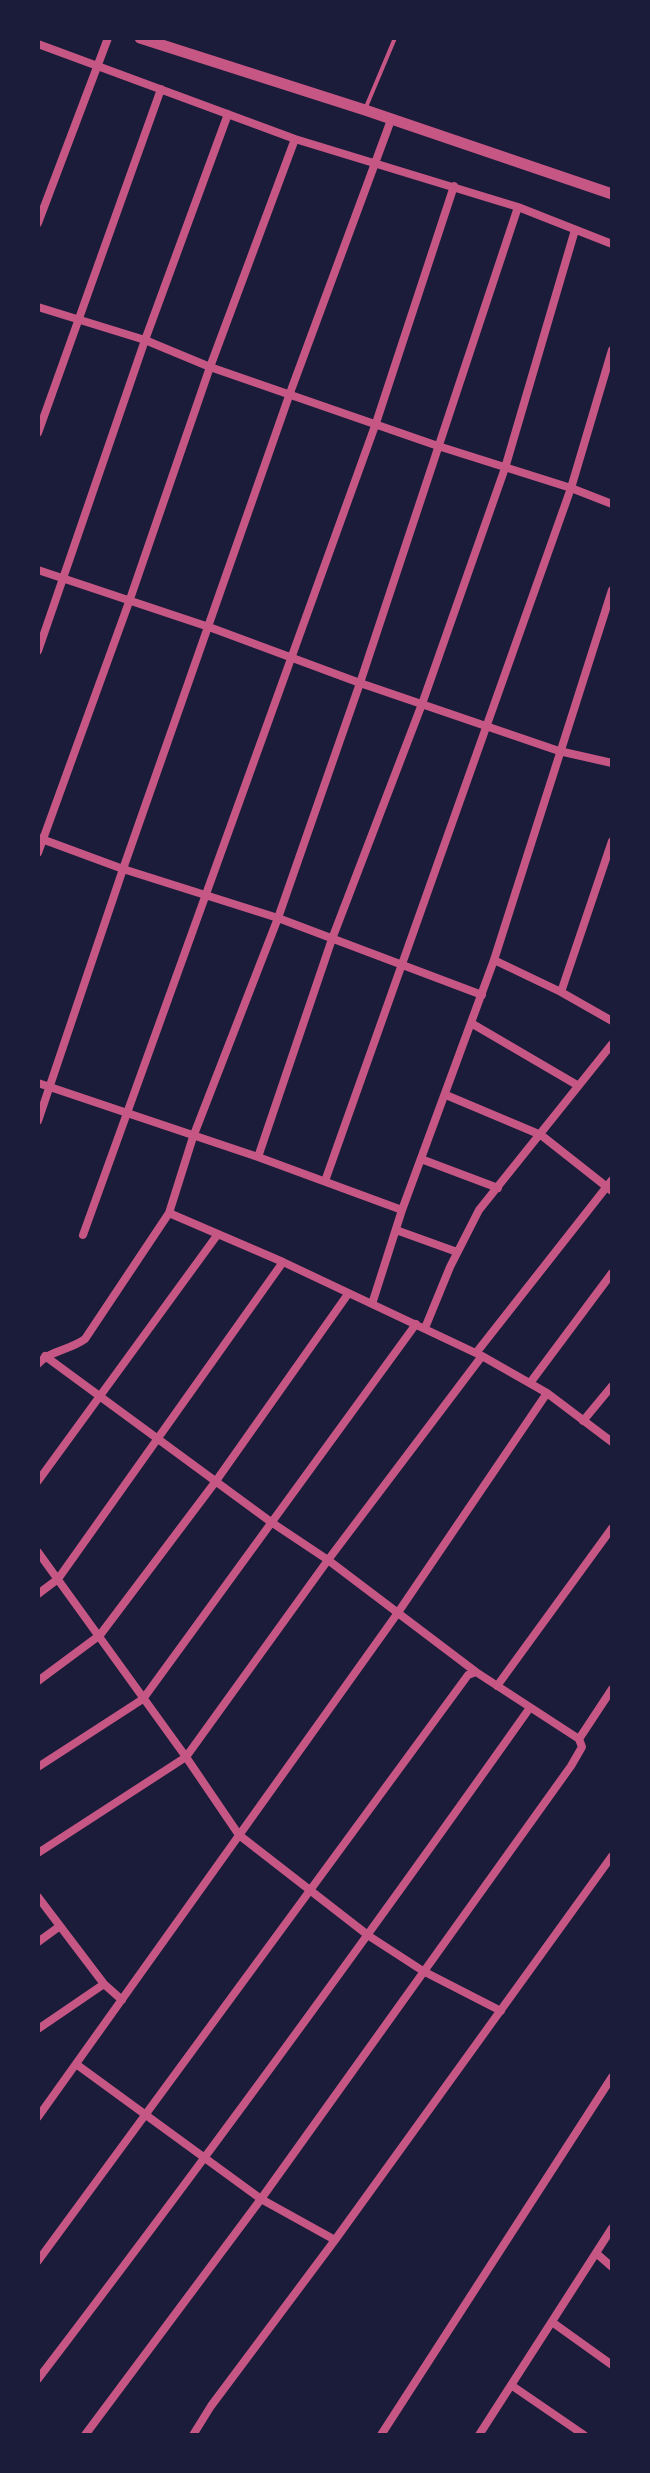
<!DOCTYPE html>
<style>
body{margin:0}
#map{position:relative;width:650px;height:2473px;overflow:hidden;background:#1b1b3a;font-family:Ubuntu,sans-serif}
canvas{display:block}
.frame{position:absolute;inset:0;border:40px solid #1b1b3a;pointer-events:none}
</style>
<div id="map">
<canvas width="650" height="2473"></canvas>
<div class="frame"></div>
</div>
<script>
const ctx = document.querySelector('canvas').getContext('2d');
ctx.lineJoin = 'round';
function strokePath(path, color, width, dash) { ctx.strokeStyle = color; ctx.lineWidth = width; ctx.lineCap = dash ? 'butt' : 'round'; ctx.setLineDash(dash || []); ctx.stroke(path); }
const service = new Path2D(`
 M366 107 395 38`);
const minor = new Path2D(`
 M38 44 295 139 518 207 612 244
 M38 223 108 38
 M38 307 145 340 210 367 438 446 571 488 612 504
 M38 433 161 89
 M38 570 209 627 360 683 559 751 612 763
 M38 651 145 340 228 114
 M39 838 123 869 278 918 482 995
 M38 853 129 602 210 367 295 139
 M494 960 561 992 612 1021
 M561 992 612 841
 M471 1023 577 1085
 M38 1083 258 1157 402 1210
 M446 1095 541 1135 612 1191
 M38 1121 123 869 290 393 391 120
 M258 1157 332 939 422 704 505 468 575 230
 M421 1159 498 1188
 M325 1181 571 488 612 350
 M169 1213 283 1262 482 1356 547 1393 612 1442
 M396 1230 457 1252
 M83 1235 376 423 454 186
 M372 1304 402 1210 494 960 612 590
 M425 1328 450 1267 479 1210 612 1044
 M476 1353 612 1180
 M45 1356 271 1522 328 1560 476 1672
 M38 1364C49 1351 70 1350 85 1339L169 1213 193 1137 278 918 360 683 518 207
 M530 1383 612 1273
 M583 1421 612 1386
 M38 1481 218 1234
 M38 1552 186 1757 239 1835 369 1936 423 1971 501 2011
 M38 1594 58 1579 283 1262
 M38 1681 100 1635 216 1481 348 1294
 M497 1686 612 1528
 M38 1767 143 1699 416 1324
 M38 1853 186 1757 328 1560 482 1356
 M38 1897 60 1926 38 1942
 M60 1926 104 1984 122 2000
 M38 2029 104 1984
 M76 2064 261 2199 335 2240
 M38 2117 397 1614 547 1393
 M596 2253 612 2267
 M38 2261 468 1675 476 1672 579 1739
 M552 2322 612 2365
 M38 2379C206 2159 369 1935 529 1709
 M511 2385 584 2435
 M85 2435 261 2199 571 1766 582 1747 579 1739 612 1689
 M193 2435 211 2406 335 2240 612 1856
 M381 2435 612 2077
 M479 2435 612 2228`);
const tertiary = new Path2D(`
 M140 38 365 110 612 194`);
strokePath(service, '#c65784', 4);
strokePath(minor, '#c65784', 8);
strokePath(tertiary, '#c65784', 11);
</script>
